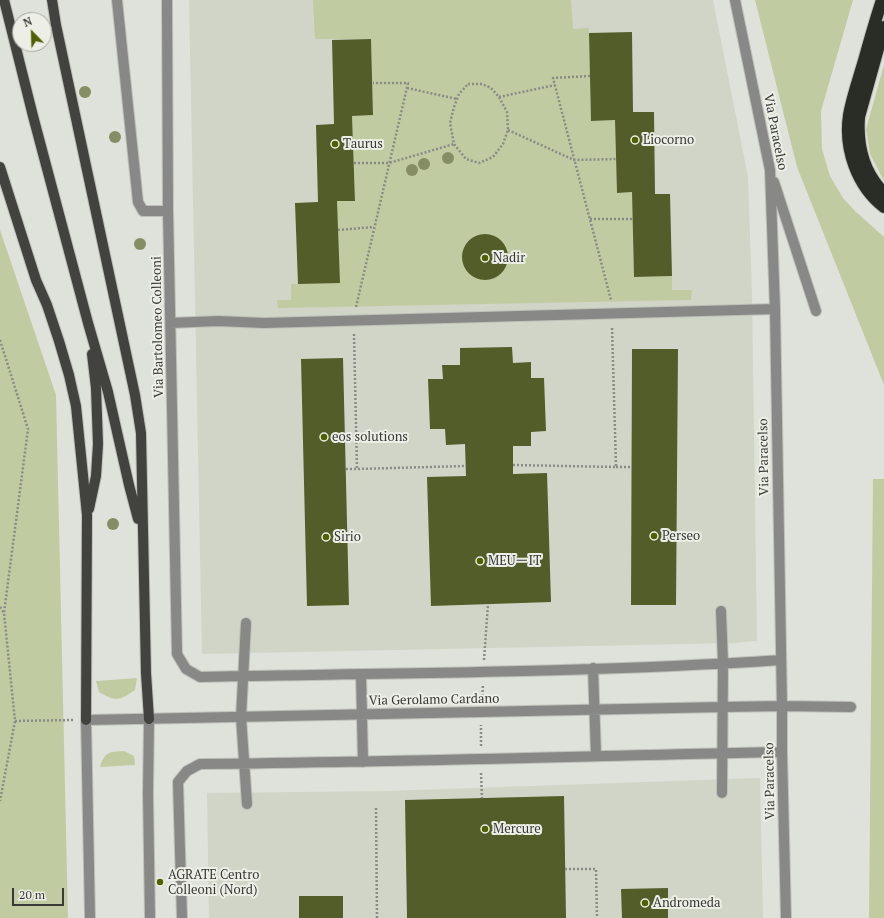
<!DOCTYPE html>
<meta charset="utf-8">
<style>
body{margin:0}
#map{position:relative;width:884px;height:918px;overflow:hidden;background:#dfe2da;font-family:"PT Serif",serif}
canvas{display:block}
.north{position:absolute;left:12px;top:12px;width:40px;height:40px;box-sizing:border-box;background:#edefe7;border:1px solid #a5a6a0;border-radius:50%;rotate:337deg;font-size:11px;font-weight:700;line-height:16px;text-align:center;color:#383936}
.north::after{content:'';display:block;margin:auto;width:14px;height:18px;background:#505f00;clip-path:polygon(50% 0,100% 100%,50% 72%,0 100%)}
.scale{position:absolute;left:12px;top:888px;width:52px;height:18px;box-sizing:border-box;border:2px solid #383936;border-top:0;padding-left:5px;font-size:12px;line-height:14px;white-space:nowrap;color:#383936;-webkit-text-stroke:3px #edefe7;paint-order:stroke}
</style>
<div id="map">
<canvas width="884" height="918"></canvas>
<div class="north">N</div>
<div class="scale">20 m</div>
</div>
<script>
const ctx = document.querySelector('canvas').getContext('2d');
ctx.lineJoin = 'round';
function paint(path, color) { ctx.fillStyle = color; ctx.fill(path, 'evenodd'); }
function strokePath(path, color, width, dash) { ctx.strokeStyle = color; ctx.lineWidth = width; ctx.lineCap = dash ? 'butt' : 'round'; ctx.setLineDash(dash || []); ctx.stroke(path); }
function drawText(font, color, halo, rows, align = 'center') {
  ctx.font = font + ' "PT Serif","Noto Sans JP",serif'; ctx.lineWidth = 4; ctx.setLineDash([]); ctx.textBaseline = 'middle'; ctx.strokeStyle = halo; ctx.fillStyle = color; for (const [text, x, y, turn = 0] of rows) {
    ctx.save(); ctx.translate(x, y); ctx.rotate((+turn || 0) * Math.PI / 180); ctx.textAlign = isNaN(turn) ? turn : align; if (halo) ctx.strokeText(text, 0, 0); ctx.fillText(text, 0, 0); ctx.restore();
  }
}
const built = new Path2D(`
 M189 0H713L748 177 752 294 757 641 734 643 202 654Z
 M760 778 763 918H209L207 793 386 791Z`);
const green = new Path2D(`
 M313 0H571L573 29 589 28 591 121 615 120 617 193 632 192 634 277 672 276V290H692L691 300 278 308 277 300H291V284L339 282 337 201 355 200 352 116 373 115 371 39H315Z
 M755 0H853L821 111 822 149 830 176 843 198 855 211 884 237V385L797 167Z
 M884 65V181L870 154 866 129Z
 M0 230 56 395 68 918H0Z
 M873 479H884V918H869Z
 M137 678 135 690C118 701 117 702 99 692L96 681Z
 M124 751 134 756 135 765 100 767C105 751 109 752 124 751Z`);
const building = new Path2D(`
 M632 32 633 112H654L655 194H670L672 276 634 277 632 192 617 193 615 120 591 121 589 33Z
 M371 39 373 115 352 116 355 201H337L340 283 298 284 295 203 318 202 316 125 334 124 332 40Z
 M462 257a23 23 0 1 1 46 0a23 23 0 1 1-46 0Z
 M512 347 513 363 531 362V378H544L546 431 531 432V446H513V474L547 473 551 602 431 606 427 477 466 476 465 444 446 445 445 429H430L428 379H443L442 365H460V348Z
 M632 349H678L676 605H631Z
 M343 358 349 605 307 606 301 359Z
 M564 796 566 918H407L405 800Z
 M668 888V918H622L621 889Z
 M299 896H343V918H299Z`);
const path = new Path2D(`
 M590 76 553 78 611 300
 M468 84H482L491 88 499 97 507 112 508 130 503 144 493 157 479 163 466 159 454 144 450 123 454 107 459 94Z
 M407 88 457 99
 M499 97 555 85
 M508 130 574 160 616 159
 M354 163H389L454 144
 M590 219H633
 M338 230 374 227
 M356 307 408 83H373
 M354 334 357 469 465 466
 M0 340 28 429 4 613
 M513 465 616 467 612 327
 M616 467H632
 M346 469H357
 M0 607 4 613 15 721 0 801
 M484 660 488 604
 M482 700 483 685
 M15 721 73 720
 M481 746V725
 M481 773 482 798
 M376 808 377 918
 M565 869H596L597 918`);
const minor = new Path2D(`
 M117 0 138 202 143 211H168
 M167 0 168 211 177 654 186 669 200 677 243 676C422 673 602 672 781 660
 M735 0 770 170 775 309 782 706V752L786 918
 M774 182 816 311
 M171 323 218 321 264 323 775 309
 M721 611 723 663 722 793
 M246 623 241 717 247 804
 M593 668 596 755
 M361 674 363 762
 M149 719 148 793 150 918
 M90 918 86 720 723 707 782 706 851 707
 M182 918 178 782 187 771 200 764C394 762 588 756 782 752`);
const major = new Path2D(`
 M4 0 33 116 88 323 108 392 129 485 138 519
 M52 0 56 25 135 395 141 433 146 673 149 719
 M0 167 36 280 47 305 59 341 69 375 76 406 87 515 86 720
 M89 509 96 476 98 444 96 388 92 354`);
const highway = new Path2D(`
 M882 0C875 21 869 43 863 64 858 81 852 98 849 115 844 149 857 186 884 207
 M884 27 859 117C857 145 864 173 884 193`);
const trees = [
 [85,92],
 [115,137],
 [448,158],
 [424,164],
 [412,170],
 [140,244],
 [113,524]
];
const markers = [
 [635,140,4,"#505f00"],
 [335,144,4,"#505f00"],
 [485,258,4,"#505f00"],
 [324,437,4,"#505f00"],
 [654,536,4,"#505f00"],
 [326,537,4,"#505f00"],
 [480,561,4,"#505f00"],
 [485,829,4,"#505f00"],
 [160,882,4,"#505f00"],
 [645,903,4,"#505f00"]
];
const streetNames = [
 ["Via Paracelso",775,132,79],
 ["Via Bartolomeo Colleoni",158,327,-91],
 ["Via Paracelso",764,457,-91],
 ["Via Gerolamo Cardano",434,700,-1],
 ["Via Paracelso",770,781,-91]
];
const poiNames = [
 ["Liocorno",643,140],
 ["Taurus",343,144],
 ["Nadir",493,258],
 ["eos solutions",332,437],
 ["Perseo",662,536],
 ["Sirio",334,537],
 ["MEUーIT",488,561],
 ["Mercure",493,829],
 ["AGRATE Centro",168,875],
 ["Colleoni (Nord)",168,890],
 ["Andromeda",653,903]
];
paint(built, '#d1d5c7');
paint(green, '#c0cba1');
paint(building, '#525d29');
strokePath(minor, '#bec0b9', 12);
strokePath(major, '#bec0b9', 12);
strokePath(highway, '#bec0b9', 14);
strokePath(path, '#898b86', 2.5, [2, 2]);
strokePath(minor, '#888986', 10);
strokePath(major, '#42433e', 10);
strokePath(highway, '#2a2c26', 12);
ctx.fillStyle = '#858d65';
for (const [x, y] of trees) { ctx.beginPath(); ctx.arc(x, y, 6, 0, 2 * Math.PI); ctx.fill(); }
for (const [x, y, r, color] of markers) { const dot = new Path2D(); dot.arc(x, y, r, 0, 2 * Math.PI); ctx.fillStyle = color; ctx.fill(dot); strokePath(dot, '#edefe7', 1.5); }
drawText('13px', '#383936', '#edefe7', streetNames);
drawText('13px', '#383936', '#edefe7', poiNames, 'left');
</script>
